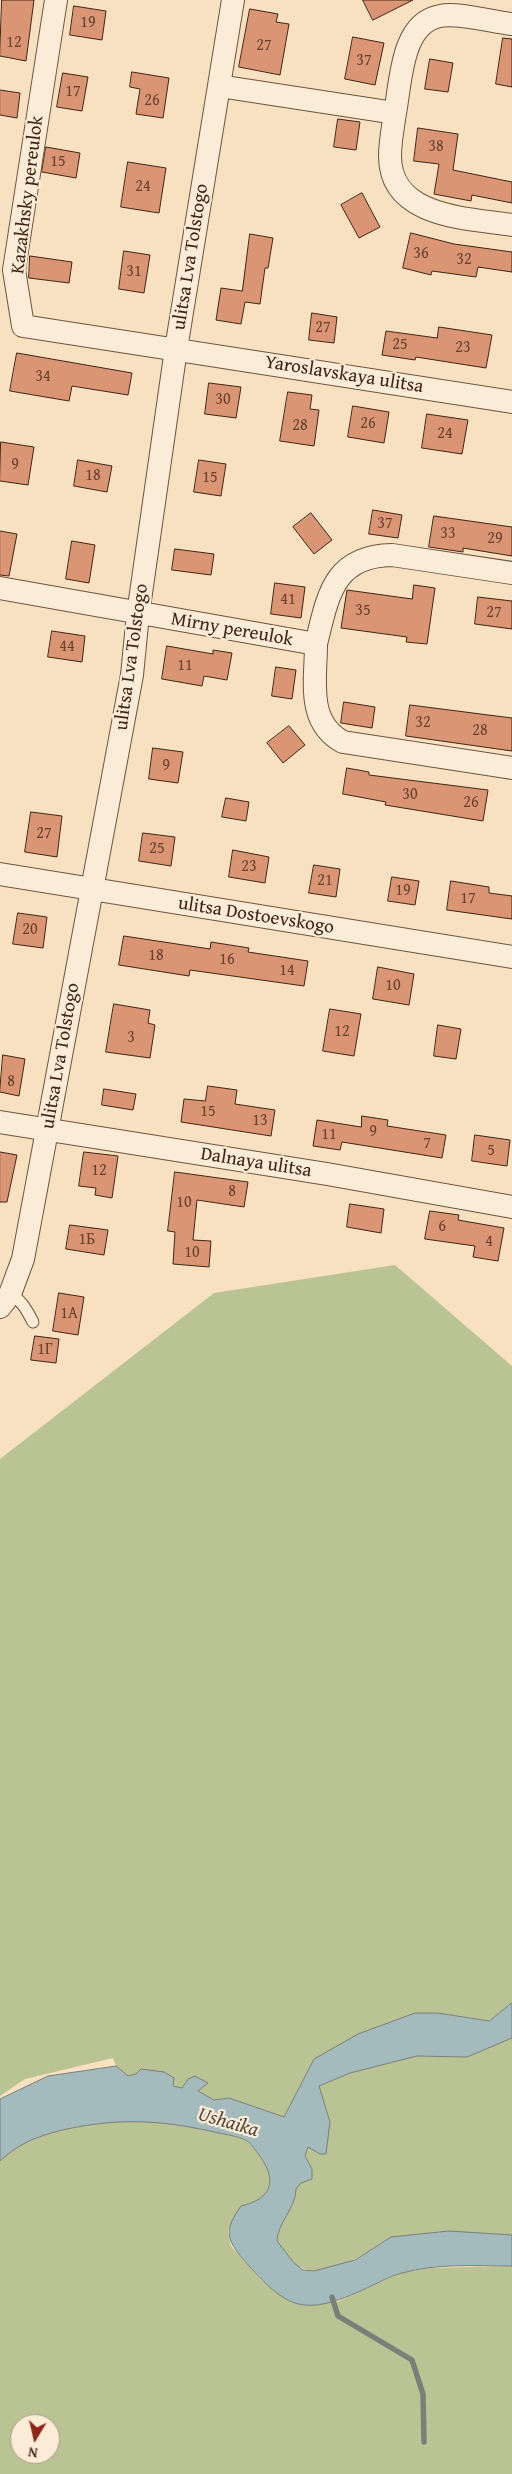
<!DOCTYPE html>
<meta charset="utf-8">
<style>
body{margin:0}
#map{position:relative;width:512px;height:2474px;overflow:hidden;background:#f8e1c0;font-family:"Gentium Book Plus",serif}
canvas{display:block}
.north{position:absolute;left:10px;top:2414px;width:50px;height:50px;box-sizing:border-box;background:#faecd6;border:1px solid #b09c89;border-radius:50%;rotate:189deg;font-size:14px;font-weight:700;line-height:20px;text-align:center;color:#402516}
.north::after{content:'';display:block;margin:auto;width:18px;height:22px;background:#8f2418;clip-path:polygon(50% 0,100% 100%,50% 72%,0 100%)}
</style>
<div id="map">
<canvas width="512" height="2474"></canvas>
<div class="north">N</div>
</div>
<script>
const ctx = document.querySelector('canvas').getContext('2d');
ctx.lineJoin = 'round';
function paint(path, color) { ctx.fillStyle = color; ctx.fill(path, 'evenodd'); }
function strokePath(path, color, width, dash) { ctx.strokeStyle = color; ctx.lineWidth = width; ctx.lineCap = dash ? 'butt' : 'round'; ctx.setLineDash(dash || []); ctx.stroke(path); }
function drawText(font, color, halo, rows, align = 'center') {
  ctx.font = font + ' "Gentium Book Plus",serif'; ctx.lineWidth = 4.5; ctx.setLineDash([]); ctx.textBaseline = 'middle'; ctx.strokeStyle = halo; ctx.fillStyle = color; for (const [text, x, y, turn = 0] of rows) {
    ctx.save(); ctx.translate(x, y); ctx.rotate((+turn || 0) * Math.PI / 180); ctx.textAlign = isNaN(turn) ? turn : align; if (halo) ctx.strokeText(text, 0, 0); ctx.fillText(text, 0, 0); ctx.restore();
  }
}
const green = new Path2D(`
 M395 1265 512 1366V2003L489 2021 438 2013 314 2059 284 2117 229 2098 214 2100 198 2091 188 2079 182 2088 173 2086 174 2078C157 2067 146 2071 128 2076L116 2066 113 2058 25 2079 0 2096V1459L214 1293Z
 M512 2038V2235C473 2238 433 2234 394 2237 385 2238 375 2248 367 2252 346 2265 311 2282 291 2260 286 2255 279 2249 277 2242 274 2227 296 2206 295 2189L312 2169 305 2156 308 2146 320 2154 330 2122 319 2086 350 2073 417 2056 467 2057Z
 M133 2120C166 2123 215 2127 246 2141 251 2143 268 2164 270 2170 271 2173 270 2178 270 2181 270 2197 254 2203 241 2206L228 2231 231 2246 261 2280 283 2297 337 2302 400 2273 428 2268 512 2266V2474H0V2161C5 2156 9 2151 14 2147 40 2130 102 2122 133 2120ZM20 2424H50V2454H20Z`);
const water = new Path2D(`
 M512 2003V2038L467 2057 417 2056 350 2073 319 2086 330 2122 326 2154H320L308 2147 305 2156 312 2169V2179L301 2183 296 2189C296 2208 278 2222 277 2241L294 2263 303 2270 314 2271 355 2260 391 2237 449 2231 512 2235V2266C476 2266 437 2263 402 2273 390 2276 378 2283 367 2288 304 2317 288 2311 243 2259 225 2238 225 2229 241 2206 272 2199 278 2180 259 2155 256 2151 251 2143 247 2141 236 2135 221 2134 210 2131 159 2120 119 2118 67 2129 41 2135 20 2142 0 2161V2099L48 2076 116 2066 128 2076 136 2074 141 2069 164 2072 174 2078 173 2086 182 2088 188 2079 195 2076 208 2083 198 2091 214 2100 229 2098 284 2117 314 2059 358 2034 415 2013H438L489 2021Z`);
const stream = new Path2D(`
 M332 2297 338 2316 412 2360 423 2394 424 2442`);
const building = new Path2D(`
 M2 0H34L26 61 0 56Z
 M363 0H413L373 20Z
 M74 6 106 11 102 40 70 35Z
 M250 9 278 14 276 22 289 24 280 75 239 67Z
 M353 37 384 43 375 85 345 79Z
 M503 38 512 39V87L496 84Z
 M430 59 453 63 448 92 425 89Z
 M132 72 169 78 163 118 136 114 140 89 130 87Z
 M63 73 88 77 82 111 57 107Z
 M0 90 20 93 17 118 0 115Z
 M338 119 360 122 356 150 334 147Z
 M418 128 458 134 453 170 512 182V203L472 195 471 201 434 194 439 164 414 161Z
 M46 147 80 153 76 178 42 172Z
 M128 162 166 168 159 213 121 207Z
 M362 193 380 227 359 238 341 205Z
 M411 233 454 244 512 252V272L478 267 476 277 432 271 431 275 403 268Z
 M250 234 273 238 268 268H265L260 304 245 302 241 324 216 320 221 288 242 291Z
 M124 251 150 255 144 293 119 289Z
 M30 256 72 262 69 283 29 278Z
 M312 313 337 317 334 343 309 340Z
 M439 327 492 335 486 368 416 357 415 360 382 355 386 331 437 338Z
 M17 353 132 373 128 395 72 386 69 401 10 391Z
 M209 383 241 387 236 418 205 414Z
 M288 392 312 395 310 409 319 410 314 446 280 441Z
 M353 406 389 412 384 443 348 437Z
 M427 414 468 420 462 454 422 448Z
 M1 442 34 447 28 485 0 481Z
 M78 460 112 466 107 492 74 486Z
 M199 460 226 464 221 496 194 492Z
 M373 510 402 515 398 538 369 534Z
 M311 513 332 540 314 554 293 527Z
 M434 516 512 527V556L463 548V552L429 547Z
 M0 531 17 534 9 576 0 575Z
 M72 541 95 545 89 583 66 579Z
 M175 549 214 554 211 575 172 570Z
 M275 583 305 587 301 618 271 614Z
 M414 585 435 588 427 644 406 642 407 637 341 628 347 590 412 599Z
 M478 597 512 601V629L475 624Z
 M52 631 85 636 82 662 48 657Z
 M167 646 213 654V650L232 653 227 680 204 676 202 686 162 679Z
 M276 667 296 670 292 699 272 696Z
 M344 702 375 707 372 728 341 723Z
 M410 705 512 718V751L406 736Z
 M289 726 305 745 283 763 267 743Z
 M153 748 183 752 178 783 149 779Z
 M347 768 369 772V775L488 790 483 821 385 805 386 802 343 794Z
 M226 798 249 802 246 821 222 817Z
 M31 812 62 816 57 857 25 852Z
 M143 833 175 837 171 866 139 861Z
 M233 850 269 857 265 883 229 877Z
 M314 865 340 869 336 897 309 893Z
 M392 877 419 881 415 905 388 901Z
 M451 881 489 887V893L512 896V919L447 910Z
 M18 913 47 917 43 948 13 944Z
 M124 936 210 949 211 942 249 948 248 952 308 961 304 986 190 970 189 976 119 965Z
 M378 967 414 974 409 1005 373 999Z
 M114 1004 150 1010 148 1023 155 1025 150 1058 106 1052Z
 M330 1009 361 1014 354 1056 323 1051Z
 M438 1025 461 1029 456 1059 434 1056Z
 M3 1055 25 1059 19 1096 0 1092Z
 M208 1086 237 1090 235 1104 275 1110 271 1136 181 1122 184 1099 205 1101Z
 M104 1089 136 1094 133 1110 102 1105Z
 M362 1116 388 1120 387 1126 446 1135 442 1158 342 1142 340 1150 313 1146 317 1120 361 1127Z
 M475 1135 510 1140 507 1166 472 1161Z
 M0 1152 17 1155 7 1202H0Z
 M84 1152 118 1156 112 1198 95 1195 96 1188 79 1186Z
 M175 1172 248 1182 244 1207 197 1200 193 1240 211 1241 209 1267 173 1264 175 1232 168 1231Z
 M350 1204 384 1209 381 1233 347 1227Z
 M430 1211 459 1215 458 1220 504 1228 498 1261 473 1257 475 1246 425 1239Z
 M70 1225 108 1230 104 1255 66 1249Z
 M59 1293 84 1297 78 1335 53 1331Z
 M35 1336 59 1339 56 1363 31 1360Z`);
const service = new Path2D(`
 M10 1294C22 1300 27 1311 33 1322`);
const minor = new Path2D(`
 M56 0 14 270 23 326 512 402
 M219 86 395 113C393 127 390 142 390 156 390 218 468 218 512 225
 M395 113C401 82 401 23 440 16 459 12 492 22 512 24
 M0 588 316 644C328 596 333 556 392 555L512 573
 M316 644C316 680 306 722 343 742L512 768
 M0 874 512 957
 M0 1122 327 1174 512 1207
 M0 1307 10 1294 23 1259 132 675 138 614 176 349 233 0`);
const numberNames = [
 ["19",88,23],
 ["12",14,43],
 ["27",264,46],
 ["37",364,61],
 ["17",73,92],
 ["26",152,101],
 ["38",436,147],
 ["15",58,162],
 ["24",143,187],
 ["36",421,254],
 ["32",464,260],
 ["31",134,272],
 ["27",323,328],
 ["25",400,345],
 ["23",463,348],
 ["34",43,377],
 ["30",223,400],
 ["26",368,424],
 ["28",300,426],
 ["24",445,434],
 ["9",15,465],
 ["18",93,476],
 ["15",210,478],
 ["37",385,524],
 ["33",448,534],
 ["29",495,539],
 ["41",288,600],
 ["35",363,611],
 ["27",494,613],
 ["44",67,647],
 ["11",185,666],
 ["32",423,723],
 ["28",480,731],
 ["9",166,766],
 ["30",410,795],
 ["26",471,803],
 ["27",44,834],
 ["25",157,849],
 ["23",249,867],
 ["21",325,881],
 ["19",403,891],
 ["17",468,899],
 ["20",30,930],
 ["18",156,956],
 ["16",227,960],
 ["14",287,971],
 ["10",393,986],
 ["12",342,1032],
 ["3",131,1038],
 ["8",11,1082],
 ["15",208,1112],
 ["13",260,1121],
 ["9",373,1132],
 ["11",329,1135],
 ["7",427,1144],
 ["5",491,1151],
 ["12",99,1171],
 ["8",232,1192],
 ["10",184,1203],
 ["6",442,1227],
 ["1Б",87,1240],
 ["4",489,1242],
 ["10",192,1253],
 ["1А",69,1314],
 ["1Г",45,1350]
];
const streetNames = [
 ["Kazakhsky pereulok",28,195,-83],
 ["ulitsa Lva Tolstogo",191,257,-81],
 ["Yaroslavskaya ulitsa",344,375,9],
 ["Mirny pereulok",232,630,10],
 ["ulitsa Lva Tolstogo",132,657,-82],
 ["ulitsa Dostoevskogo",256,916,9],
 ["ulitsa Lva Tolstogo",61,1056,-80],
 ["Dalnaya ulitsa",256,1163,9]
];
const waterNames = [
 ["Ushaika",228,2123,16]
];
paint(green, '#bac394');
paint(water, '#a3bbbd');
strokePath(water, '#7b7f7a', 1);
strokePath(stream, '#7b7f7a', 5.5);
paint(building, '#da9575');
strokePath(building, '#402516', 1);
strokePath(service, '#6e5440', 13);
strokePath(minor, '#6e5440', 24);
strokePath(service, '#faecd6', 11);
strokePath(minor, '#faecd6', 22);
drawText('16px', '#66412e', null, numberNames);
drawText('19px', '#402516', '#faecd6', streetNames);
drawText('italic 20px', '#594a40', '#faecd6', waterNames);
</script>
